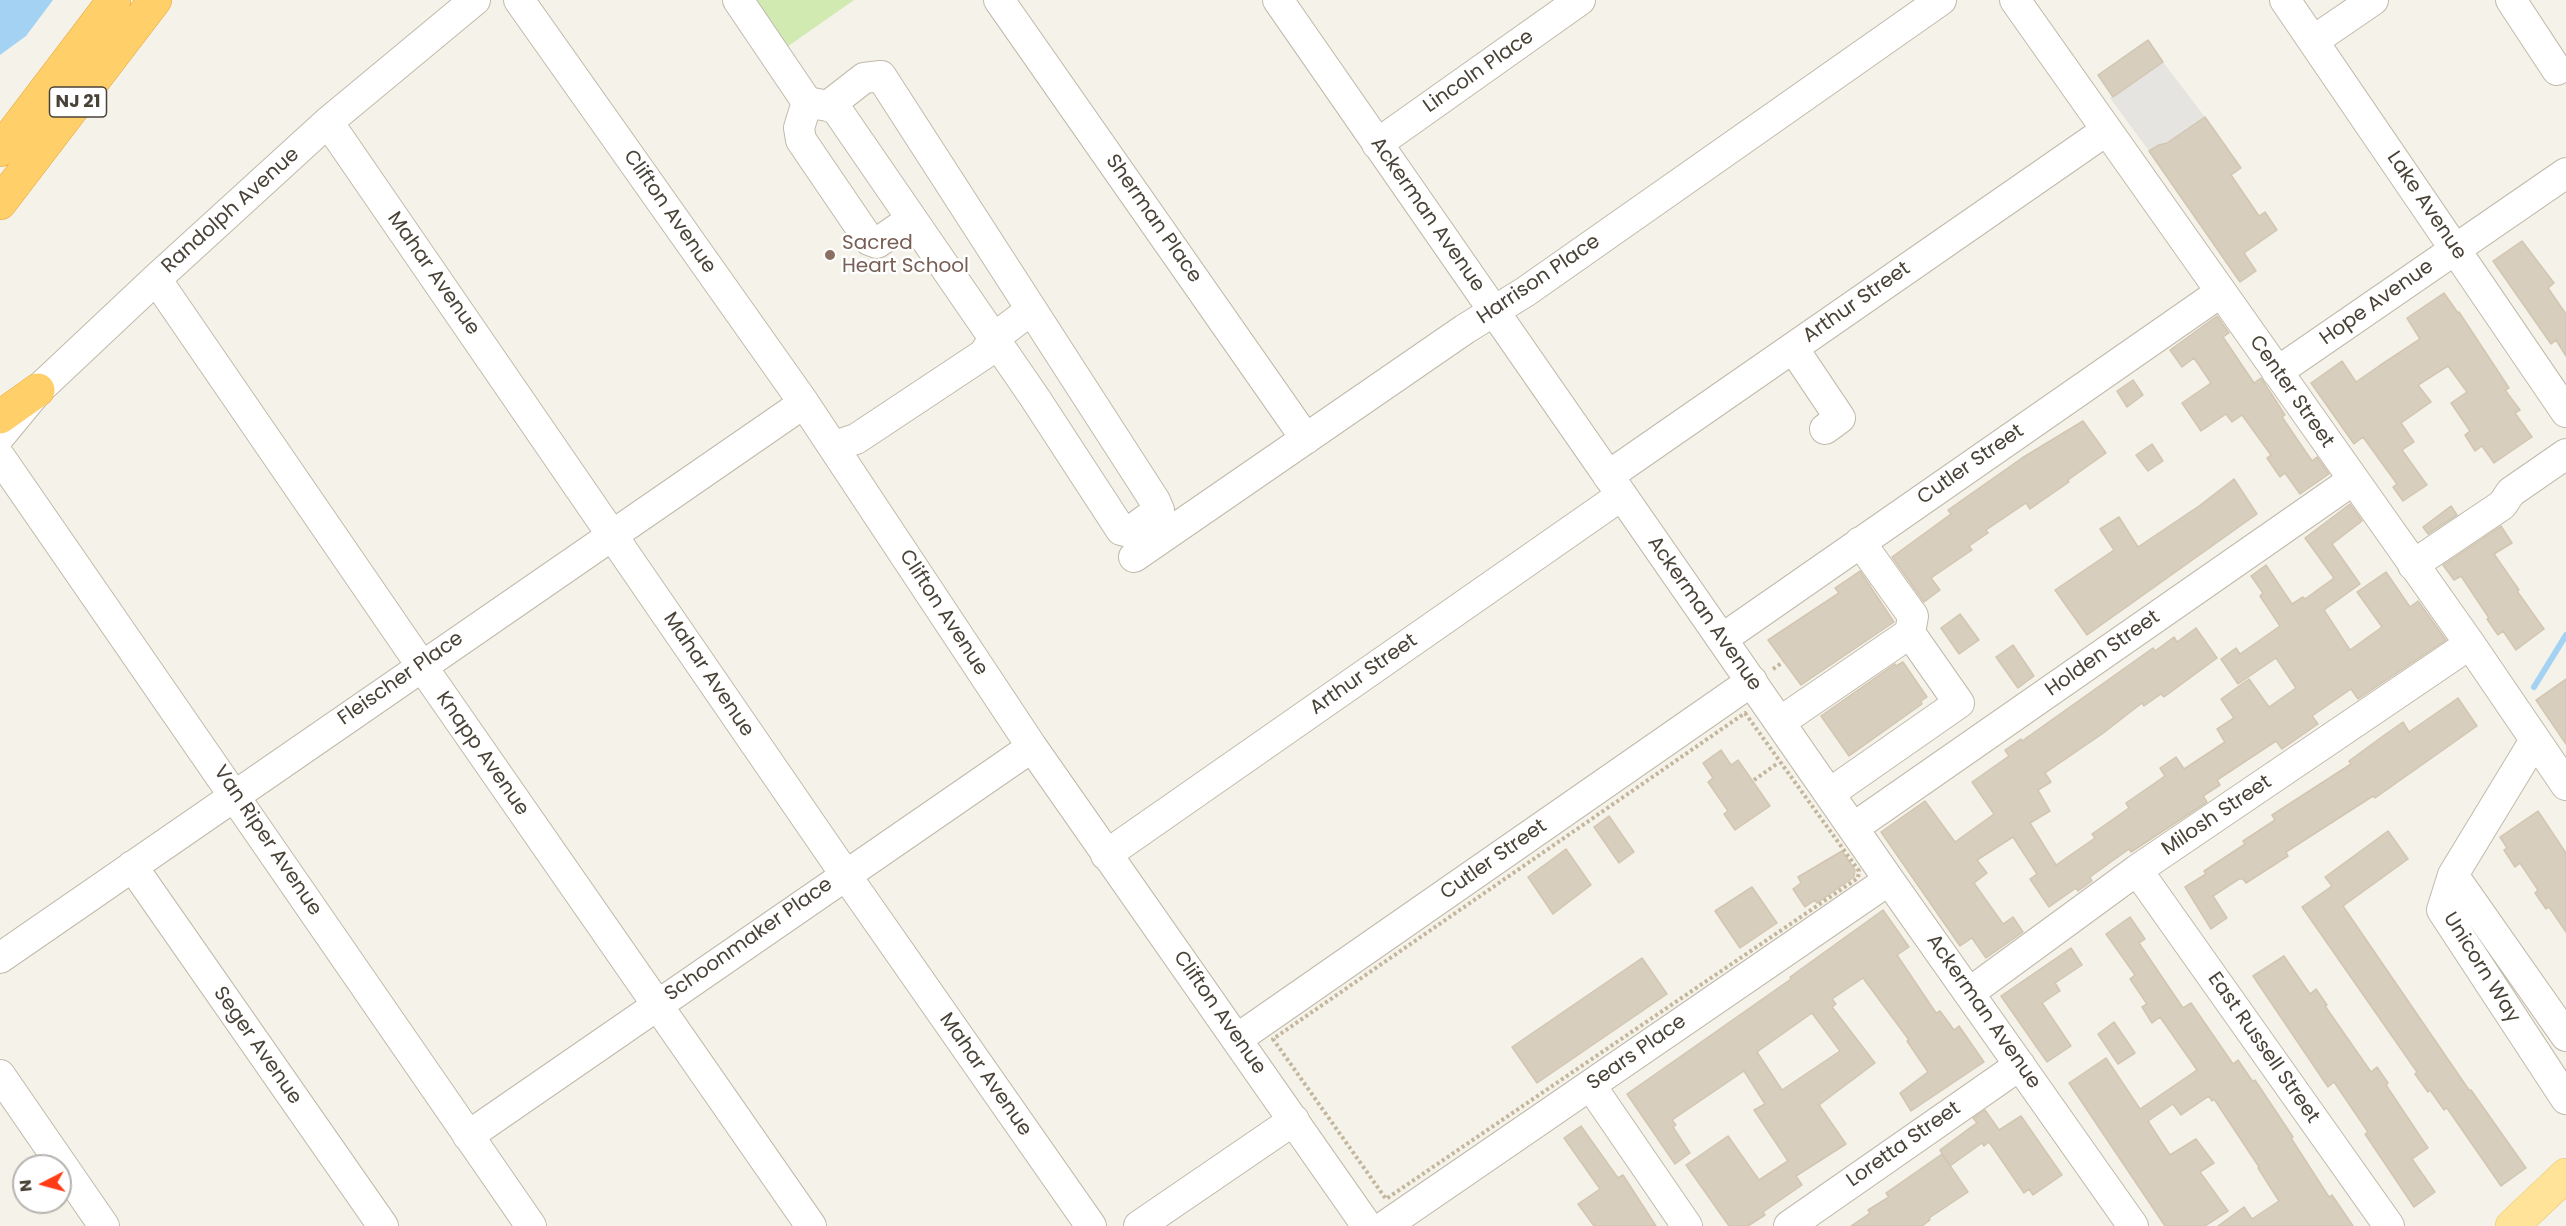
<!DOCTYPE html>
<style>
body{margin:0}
#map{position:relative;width:2566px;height:1226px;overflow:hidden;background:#f5f2e9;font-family:Poppins,sans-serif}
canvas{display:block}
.north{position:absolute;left:12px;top:1154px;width:60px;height:60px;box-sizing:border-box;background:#fff;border:2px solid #b6b3af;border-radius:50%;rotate:264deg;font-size:16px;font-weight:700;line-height:24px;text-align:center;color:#494237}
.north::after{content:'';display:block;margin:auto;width:21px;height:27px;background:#ff3c16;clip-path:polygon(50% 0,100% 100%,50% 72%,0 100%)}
</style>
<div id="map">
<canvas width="2566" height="1226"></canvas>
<div class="north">N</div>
</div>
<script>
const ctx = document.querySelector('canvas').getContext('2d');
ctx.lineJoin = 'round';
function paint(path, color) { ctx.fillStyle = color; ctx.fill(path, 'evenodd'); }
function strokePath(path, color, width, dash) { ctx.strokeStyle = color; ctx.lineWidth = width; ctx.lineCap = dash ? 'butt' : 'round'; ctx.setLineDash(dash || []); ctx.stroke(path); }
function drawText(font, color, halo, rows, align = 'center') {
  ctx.font = font + ' Poppins,sans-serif'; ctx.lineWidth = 5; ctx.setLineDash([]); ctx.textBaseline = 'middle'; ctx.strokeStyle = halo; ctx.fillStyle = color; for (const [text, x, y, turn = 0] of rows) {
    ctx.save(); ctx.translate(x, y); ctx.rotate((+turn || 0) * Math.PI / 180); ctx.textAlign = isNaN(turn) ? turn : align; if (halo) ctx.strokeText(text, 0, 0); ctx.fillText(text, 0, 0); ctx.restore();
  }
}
const green = new Path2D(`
 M738 0H854L774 56Z`);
const parking = new Path2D(`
 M2163 62 2205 117 2167 143 2159 145 2149 151 2110 98Z`);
const water = new Path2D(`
 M0 0H53L26 36 0 55Z`);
const stream = new Path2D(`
 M2534 687 2566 635`);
const building = new Path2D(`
 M2148 40 2163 62 2113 97 2098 75Z
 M2205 117 2241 168 2231 175 2259 216 2265 212 2277 230 2244 253 2256 271 2240 282 2149 151 2159 145 2167 143Z
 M2522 241 2554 283 2548 288 2566 314V356L2556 340 2551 344 2493 261Z
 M2444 293 2458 313 2459 312 2509 388 2505 390 2520 410 2515 413 2532 437 2494 463 2482 446 2475 451 2465 435 2470 431 2451 403 2467 392 2448 366 2418 385 2431 402 2401 423 2414 442 2402 450 2427 485 2403 501 2393 487 2397 484 2363 437 2354 444 2311 383 2342 361 2356 382 2379 366 2420 339 2407 318Z
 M2217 316 2229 333 2223 337 2254 383 2261 378 2285 415 2282 417 2312 461 2317 457 2329 474 2300 494 2285 473 2280 477 2267 458 2271 455 2242 415 2232 422 2226 414 2201 431 2182 403 2211 383 2194 358 2182 367 2170 350Z
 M2133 380 2143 395 2127 407 2117 391Z
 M2083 421 2106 453 2068 480 2069 482 2030 509 2026 503 1986 530 1988 533 1969 546 1972 550 1931 578 1940 590 1924 602 1892 557 1951 514 1948 510 2022 458Z
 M2152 444 2163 461 2148 471 2136 455Z
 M2234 479 2257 514 2087 635 2055 590 2114 550 2100 529 2119 517 2138 547 2199 506Z
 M2350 504 2362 521 2332 544 2360 584 2324 610 2350 650 2382 627 2357 592 2386 572 2410 607 2418 601 2446 640 2358 699 2351 689 2312 716 2318 724 2282 749 2276 741 2217 780 2220 785 2203 796 2207 802 2131 852 2129 849 2090 877 2092 881 2078 891 2076 888 2049 907 2030 879 2037 874 2013 837 1977 860 1987 873 1974 883 2003 924 2013 917 2023 932 1986 958 1972 938 1960 946 1881 832 1925 801 1955 842 1994 814 1972 782 2009 756 2005 750 2021 739 2022 741 2153 648 2155 651 2174 637 2177 642 2196 628 2217 658 2164 697 2161 694 2144 706 2142 703 2102 734 2045 773 2051 782 2038 790 2050 811 2030 823 2056 865 2095 838 2092 834 2129 808 2126 803 2165 776 2160 768 2176 757 2184 769 2225 742 2217 729 2234 718 2221 699 2249 679 2269 707 2296 688 2276 658 2238 684 2221 659 2236 648 2240 654 2280 626 2260 596 2263 593 2251 576 2266 565 2292 604 2303 597 2305 599 2334 578 2305 538Z
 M2451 506 2457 515 2428 534 2423 527Z
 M2501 526 2512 543 2494 554 2519 590 2517 591 2544 629 2516 650 2503 631 2498 635 2487 619 2489 618 2461 576 2454 580 2443 565Z
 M1860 571 1894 622 1801 685 1768 640 1839 593 1835 588Z
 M1960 614 1979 640 1959 654 1941 628Z
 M2013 645 2034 676 2018 688 1996 657Z
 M1903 662 1927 697 1921 701 1922 704 1849 756 1821 716 1895 664 1896 666Z
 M2566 679V744L2536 700Z
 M2458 698 2477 726 2375 798 2373 796 2286 852 2288 856 2246 883 2243 879H2239L2213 896 2227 918 2211 929 2185 887 2206 874 2204 871 2245 844 2243 841 2275 820 2272 815 2351 764 2349 761 2383 736 2403 722 2409 732Z
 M1721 750 1731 765 1738 760 1770 806 1735 830 1724 814 1728 811 1708 782 1713 778 1703 763Z
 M2538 811 2566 853V932L2549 907 2546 909 2535 893 2538 890 2520 863 2515 867 2504 850 2507 848 2500 837Z
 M1609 816 1634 852 1619 863 1594 827Z
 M2388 831 2408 859 2343 906 2469 1090H2471L2526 1168 2501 1186 2447 1108 2444 1110 2430 1090 2428 1092 2415 1074 2417 1072 2302 907 2332 886 2325 877Z
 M1566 849 1591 885 1553 914 1528 877Z
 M1842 851 1855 870 1854 877 1817 903 1815 900 1805 907 1793 889 1801 883 1798 877Z
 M1752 887 1777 923 1740 948 1715 911Z
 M1883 910 1909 947 1897 955 1936 1013 1940 1011 1954 1030 1959 1026 1984 1062 1911 1111 1900 1093 1928 1072 1907 1041 1909 1040 1863 978 1832 999 1836 1004 1832 1007 1875 1063 1819 1105 1846 1144 1796 1176 1802 1185 1763 1212 1765 1215 1748 1226H1729L1686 1165 1728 1136 1759 1180 1788 1161 1754 1110 1765 1104 1744 1071 1672 1120 1676 1125 1673 1127 1690 1153 1675 1164 1627 1094 1791 979 1790 977ZM1812 1013 1840 1051 1782 1090 1757 1052Z
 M2130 917 2145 939 2139 943 2183 1008 2191 1003 2233 1064 2238 1060 2253 1082 2255 1080 2293 1137 2291 1138 2329 1197 2332 1195 2353 1226H2218L2244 1207 2252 1219 2279 1201 2258 1168 2259 1167 2214 1099 2212 1101 2209 1096 2181 1115 2173 1104 2148 1121 2170 1155 2196 1139 2214 1163 2200 1172 2228 1211 2205 1226H2165L2069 1083 2106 1058 2140 1109 2197 1070 2160 1017 2152 1023 2142 1007 2147 1004 2130 979 2135 975 2106 934Z
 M2071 948 2082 965 2055 983 2060 991 2042 1003 2071 1046 2047 1062 2001 996Z
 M2284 956 2310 994 2316 989 2327 1005 2325 1006 2371 1072 2377 1067 2388 1083 2386 1085 2428 1148 2412 1159 2435 1192 2414 1207 2365 1134 2368 1132 2334 1082 2328 1087 2253 976Z
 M1642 958 1667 994 1537 1083 1512 1047Z
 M2114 1022 2135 1053 2118 1064 2098 1034Z
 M1985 1110 1999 1130 2021 1116 2062 1175 2033 1195 2029 1189 2024 1193 1989 1142 1984 1146 1982 1143 1950 1166 1940 1150 1971 1127 1977 1123 1973 1118Z
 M1581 1126 1618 1178 1623 1175 1656 1226H1594L1578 1204 1600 1189 1564 1138Z
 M1942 1154 1968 1192 1929 1218 1930 1220 1922 1226H1851L1870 1213 1868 1210 1889 1197 1886 1193Z`);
const path = new Path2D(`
 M1773 669 1783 662
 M1745 713 1859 871 1858 878 1386 1199 1273 1039Z
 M1754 780 1778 763`);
const minor = new Path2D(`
 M519 0 804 403 1032 747 1367 1226
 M738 0 807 102 828 106 837 110 1035 398 1121 530 1129 532 1159 510 1155 501 881 76 864 78 828 106
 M999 0 1306 439
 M1278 0 1889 880 2133 1226
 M2015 0 2470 644 2566 785
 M2285 0 2566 412
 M2511 0 2557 70
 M2313 41 2373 0
 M807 102 799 128 801 140 869 240 877 243 906 223 907 213
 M328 122 845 874 1091 1226
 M1377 144 1580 0
 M156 279 421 665 811 1226
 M1793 348 1840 418 1825 429
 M2277 372 2566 173
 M0 436 38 390 156 279 328 122 475 0
 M834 446 856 439 984 354 994 338 1031 310
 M0 457 531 1226
 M1608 476 2107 130
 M1134 557 1465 329 1525 292 1941 0
 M2413 565 2502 505 2511 492 2566 454
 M1722 639 2221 292
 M1780 722 1910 633 1913 616 1860 542
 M2535 740 2453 875 2442 910 2566 1099
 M1830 793 1959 703 1910 633
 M1853 828 2353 480
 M1106 855 1622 495
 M132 866 383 1226
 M2137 870 2389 1226
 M2453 875 2566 1036
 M0 958 804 403
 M1969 993 2137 870 2470 644
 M1237 1039 1752 681
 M0 1075 104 1226
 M1591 1086 1687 1226
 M468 1136 1032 747
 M1139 1226 1294 1120
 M1385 1226 1889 880
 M1789 1226 2020 1065`);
const major = new Path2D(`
 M2512 1226 2566 1175`);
const highway = new Path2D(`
 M0 150 114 0
 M0 203 155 0
 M0 417 38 390`);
const markers = [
 [830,255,6,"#8d6e63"]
];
const shields = [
 [78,102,57]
];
const shieldNames = [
 ["NJ 21",78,102]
];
const streetNames = [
 ["Lincoln Place",1479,72,-35],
 ["Lake Avenue",2426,206,56],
 ["Randolph Avenue",231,211,-42],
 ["Clifton Avenue",669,212,55],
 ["Ackerman Avenue",1427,215,55],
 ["Sherman Place",1153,219,55],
 ["Mahar Avenue",433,274,55],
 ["Harrison Place",1539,280,-34],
 ["Arthur Street",1857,303,-35],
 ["Hope Avenue",2377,303,-35],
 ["Center Street",2291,392,55],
 ["Cutler Street",1971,465,-35],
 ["Clifton Avenue",943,613,57],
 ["Ackerman Avenue",1704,614,55],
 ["Holden Street",2103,654,-35],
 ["Mahar Avenue",708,675,56],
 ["Arthur Street",1364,675,-35],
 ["Fleischer Place",401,679,-35],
 ["Knapp Avenue",482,754,55],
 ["Milosh Street",2217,816,-34],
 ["Van Riper Avenue",267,841,56],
 ["Cutler Street",1494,860,-35],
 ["Schoonmaker Place",749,940,-35],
 ["Unicorn Way",2481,968,58],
 ["Ackerman Avenue",1983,1012,55],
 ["Clifton Avenue",1219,1013,55],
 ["Seger Avenue",257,1046,55],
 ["East Russell Street",2263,1048,55],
 ["Sears Place",1637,1053,-35],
 ["Mahar Avenue",985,1075,55],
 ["Loretta Street",1904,1145,-35]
];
const educationNames = [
 ["Sacred",842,244],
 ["Heart School",842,267]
];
paint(green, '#d0eab1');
paint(parking, '#e6e4e1');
paint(water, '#a4d2f3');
strokePath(stream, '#a4d2f3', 6);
paint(building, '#d7cebe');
strokePath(building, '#d2c6b1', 1.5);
strokePath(minor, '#c1baab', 32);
strokePath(major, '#e8c264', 34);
strokePath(highway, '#e3a536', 34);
strokePath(path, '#c3b69c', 4, [3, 3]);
strokePath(minor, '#fff', 30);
strokePath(major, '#ffe398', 33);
strokePath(highway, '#ffcf6a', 33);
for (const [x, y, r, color] of markers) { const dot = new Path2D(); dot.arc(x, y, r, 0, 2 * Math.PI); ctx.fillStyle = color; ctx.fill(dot); strokePath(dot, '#fff', 2); }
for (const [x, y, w] of shields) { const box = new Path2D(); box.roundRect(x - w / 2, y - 15, w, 30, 4.5); ctx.fillStyle = '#fff'; ctx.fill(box); strokePath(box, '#494237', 1.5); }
drawText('bold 18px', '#494237', null, shieldNames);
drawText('20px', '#494237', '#fff', streetNames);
drawText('20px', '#785e54', '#fff', educationNames, 'left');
</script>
